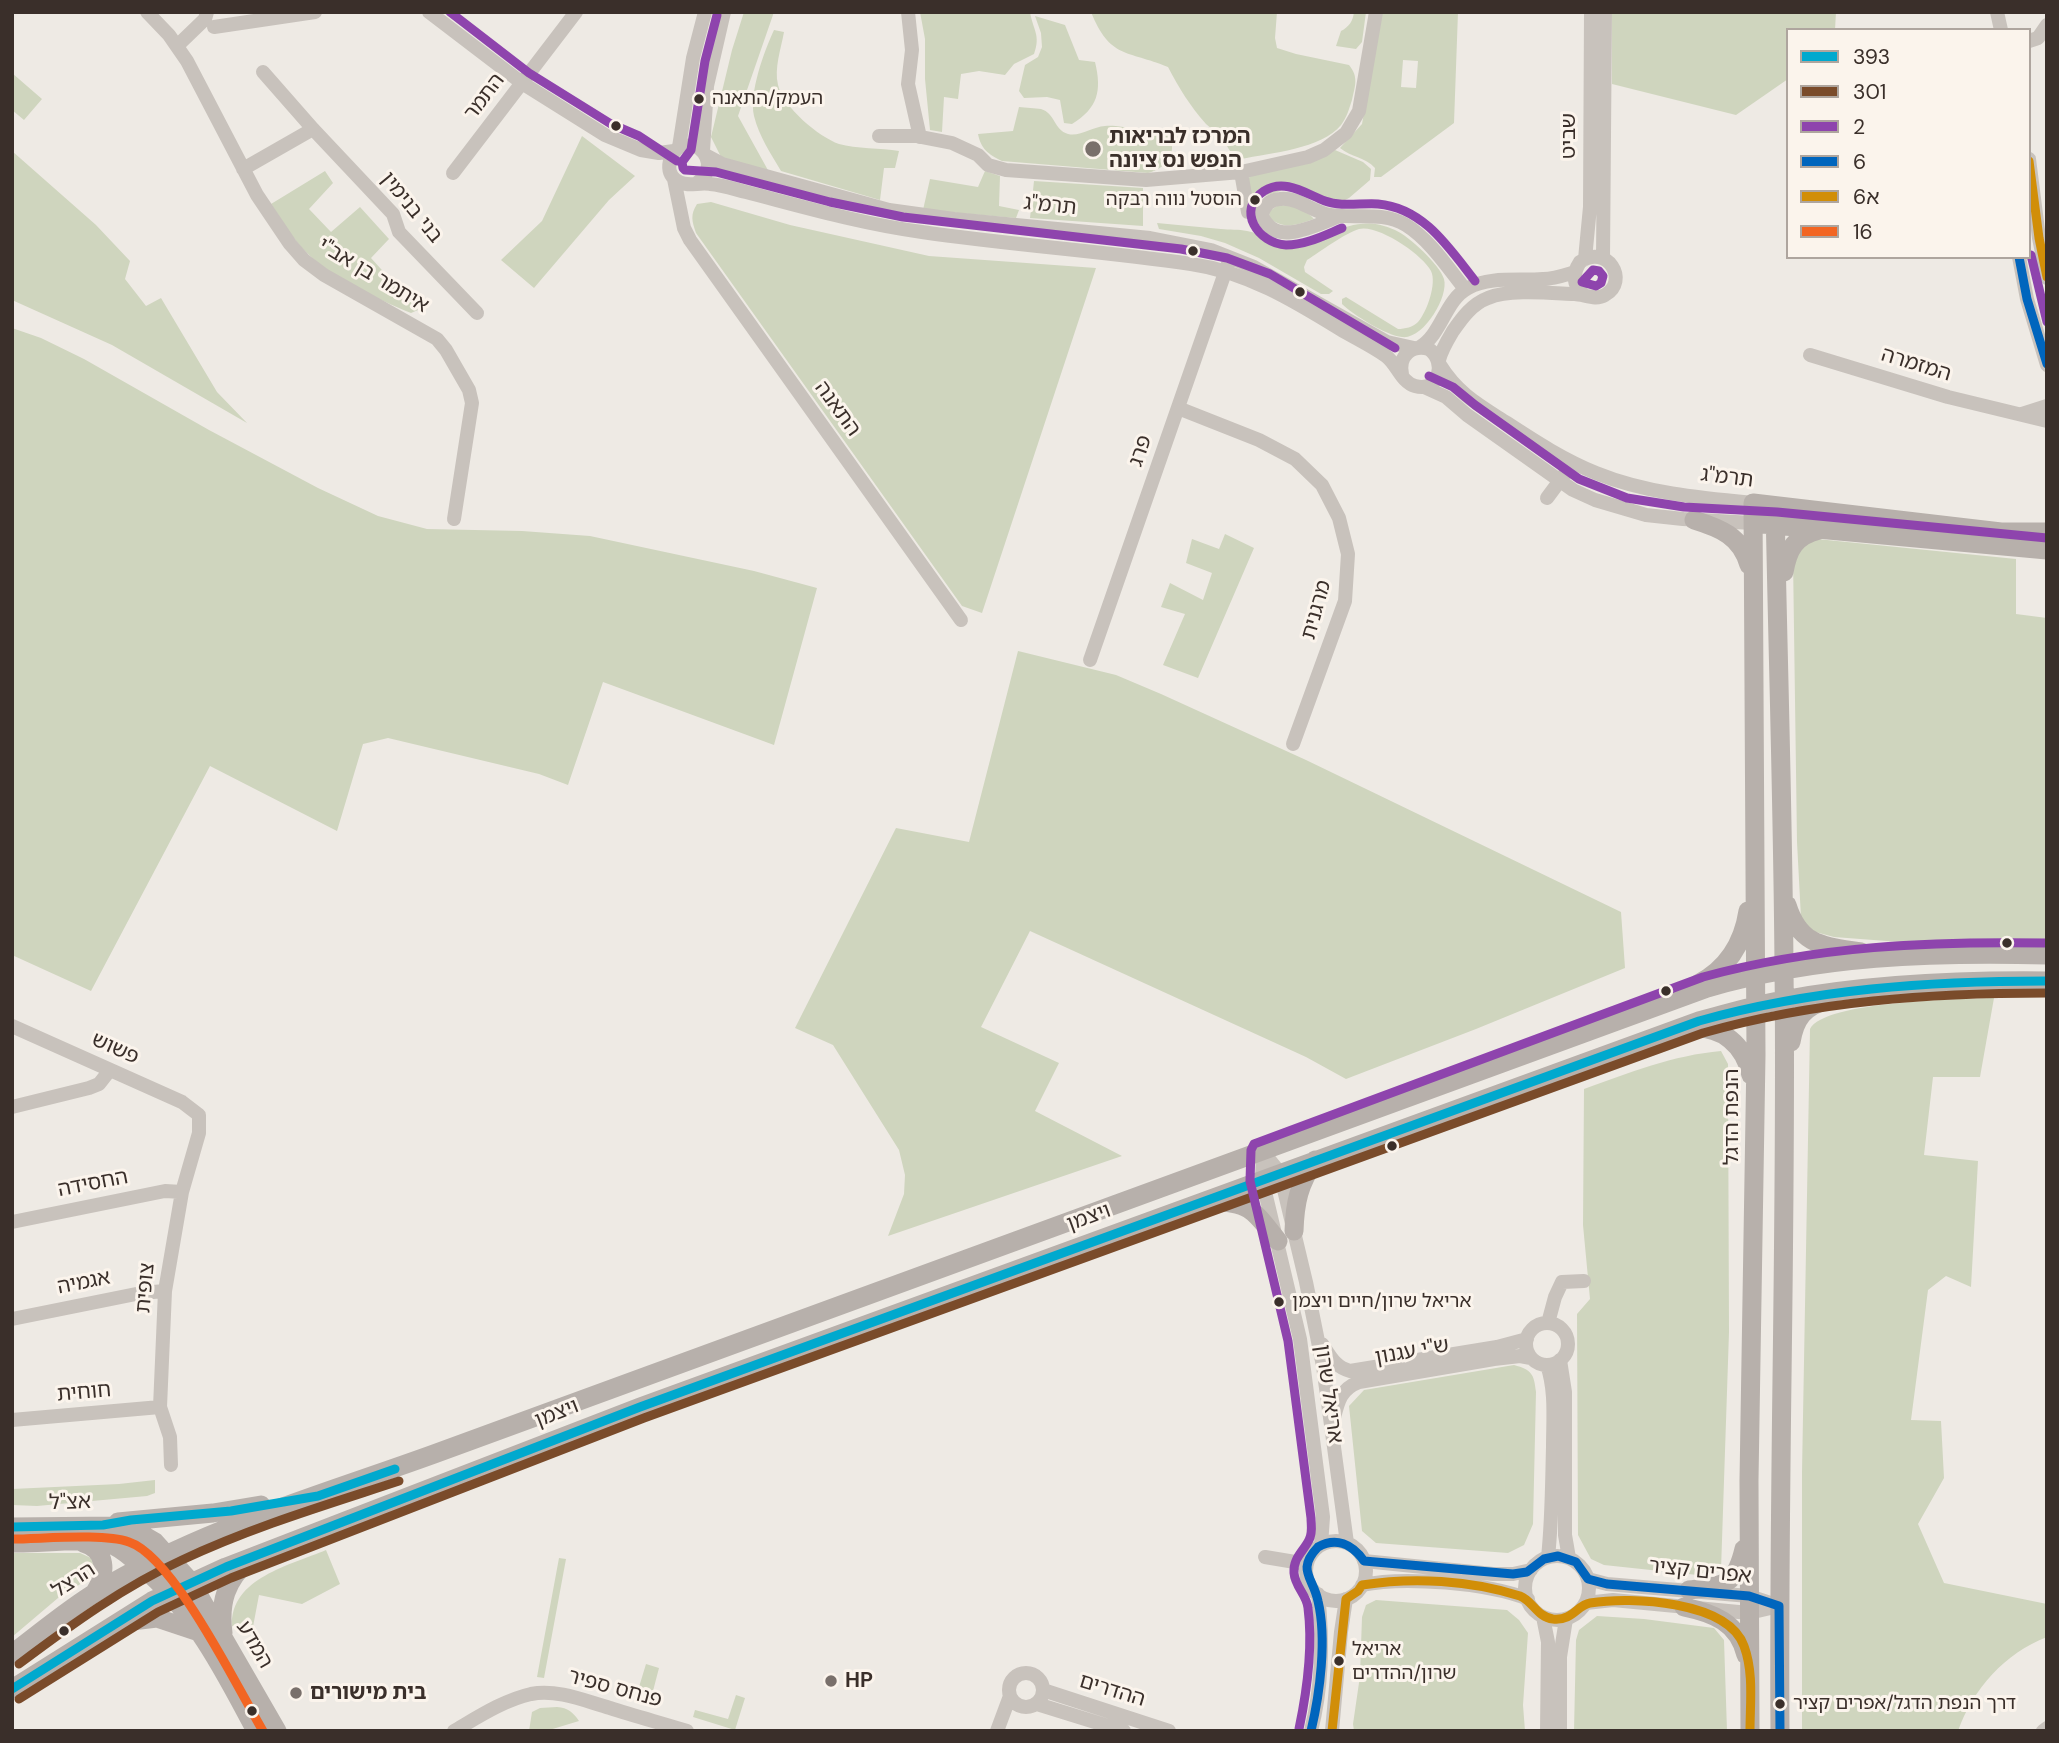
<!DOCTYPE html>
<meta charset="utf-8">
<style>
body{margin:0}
#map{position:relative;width:2059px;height:1743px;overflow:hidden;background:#eeeae4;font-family:"DM Sans","Noto Sans Hebrew",sans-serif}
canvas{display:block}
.frame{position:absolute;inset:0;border:14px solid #3a2f2a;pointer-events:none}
.legend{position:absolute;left:1786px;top:28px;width:245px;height:231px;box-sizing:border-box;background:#fbf4ec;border:2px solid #aea59e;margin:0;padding:9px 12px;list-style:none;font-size:21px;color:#3a2f2a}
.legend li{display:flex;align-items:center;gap:14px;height:35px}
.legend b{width:35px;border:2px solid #aea59e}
</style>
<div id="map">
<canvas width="2059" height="1743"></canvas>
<div class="frame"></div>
<ul class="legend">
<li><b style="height:9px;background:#00a9ce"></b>393</li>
<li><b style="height:9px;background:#7a4b2a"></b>301</li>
<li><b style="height:9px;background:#8e44ad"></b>2</li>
<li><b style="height:9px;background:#0065bd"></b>6</li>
<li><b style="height:9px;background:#d18e08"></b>6א</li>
<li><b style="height:9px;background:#f26522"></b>16</li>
</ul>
</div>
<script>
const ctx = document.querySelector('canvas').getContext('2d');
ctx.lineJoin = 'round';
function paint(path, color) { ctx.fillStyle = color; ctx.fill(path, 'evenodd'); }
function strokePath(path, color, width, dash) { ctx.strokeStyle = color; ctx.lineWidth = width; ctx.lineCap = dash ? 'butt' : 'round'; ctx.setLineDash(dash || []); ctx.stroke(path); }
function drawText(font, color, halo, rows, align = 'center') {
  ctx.font = font + ' "DM Sans","Noto Sans Hebrew",sans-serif'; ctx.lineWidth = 6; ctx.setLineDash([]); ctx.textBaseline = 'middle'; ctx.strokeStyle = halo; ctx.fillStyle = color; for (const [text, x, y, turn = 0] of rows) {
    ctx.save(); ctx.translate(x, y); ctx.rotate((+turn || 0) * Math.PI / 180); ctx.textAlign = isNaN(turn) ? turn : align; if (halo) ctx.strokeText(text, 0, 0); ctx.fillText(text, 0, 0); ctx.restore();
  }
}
const green = new Path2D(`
 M744 12H774L738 116 769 172 721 157 711 137 732 50Z
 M920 12H1030C1033 30 1041 35 1034 54L1014 64 1005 75 979 71 961 74 958 99 944 97 942 132 930 130 925 79V39Z
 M1091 12H1277L1275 38 1277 48 1296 54 1349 65C1359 77 1355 86 1352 100 1349 109 1347 117 1341 125 1322 149 1270 153 1241 159 1229 154 1229 148 1223 139 1218 133 1211 129 1206 124 1190 106 1179 88 1168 67 1127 50 1110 59 1091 12Z
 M1354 12H1366L1362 42 1356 49 1336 46 1341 31C1349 27 1353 21 1354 12Z
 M1382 12H1458L1454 123 1381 177H1374L1375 168C1365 157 1351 157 1340 148L1362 124ZM1403 60 1418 61 1416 88 1401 87Z
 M1612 12H1836L1835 30H1788V79L1736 115 1612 84Z
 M1035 16 1065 25 1079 60 1095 62C1102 91 1098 108 1072 124L1064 123 1060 100 1047 97 1024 98 1019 91 1025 65 1038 57 1042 47 1041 33Z
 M774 30 784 32C781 49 774 68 778 85 783 107 819 137 839 144 856 149 881 148 899 151L895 168H884L880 200 781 171C771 154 759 136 754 116 749 92 764 52 774 30Z
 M12 73 42 99 24 120 12 110Z
 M1019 107C1026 108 1035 108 1041 109 1055 113 1054 130 1068 134 1080 137 1092 127 1105 126 1120 124 1151 134 1169 135 1178 154 1166 168 1148 173L1002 161C988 154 981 149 978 134L1013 131Z
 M582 136 635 176 609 200 534 288 501 260 542 221Z
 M1335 150 1363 162 1371 169 1370 180 1349 198 1337 204 1311 199 1298 191 1287 189 1258 198 1249 193 1248 178 1255 174Z
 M12 151 96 225 130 261 125 279 146 306 161 298 217 392 247 423 112 345 12 300Z
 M325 171 333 183 309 209 331 232 360 207 389 239 371 258 418 310 411 313C375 298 335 280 307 253 293 240 282 220 271 204Z
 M985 171 1000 176 999 206 1019 210 1016 218 923 210 930 179 978 187Z
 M1034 181 1143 188V226L1030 218Z
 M711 202 790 225 929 256 1096 268 982 613 962 606 696 233C692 221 690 215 697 204Z
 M1278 205C1290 205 1306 209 1314 219 1295 225 1286 230 1269 218L1270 211Z
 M1157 223C1178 225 1199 227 1221 229 1229 230 1239 229 1247 231 1264 234 1274 246 1293 243 1331 239 1354 211 1395 230 1409 236 1440 265 1444 279 1449 297 1423 340 1402 337 1387 336 1352 314 1342 304V299L1346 297 1398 329C1405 329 1413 327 1418 322 1427 312 1437 283 1431 271 1423 255 1378 224 1359 229 1345 233 1320 252 1307 260L1304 267 1305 272 1333 291 1329 294H1321L1259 258 1225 243 1201 236 1159 229Z
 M12 328 41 338 84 359 209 430 318 488 378 516 427 529 522 531 590 536 754 571 817 588 774 745 603 682 568 785 539 774 388 738 363 744 337 831 210 766 91 991 12 955Z
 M1225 534 1254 548 1198 678 1163 665 1185 614 1161 607 1170 583 1203 600 1212 573 1186 563 1192 539 1219 549Z
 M1807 538 2016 559V614L2047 618V944L1939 945 1834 937 1812 931 1801 918 1797 842 1793 558Z
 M1018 651 1116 675 1161 694 1306 760 1621 912 1625 968 1476 1029 1346 1079 1306 1057 1030 931 981 1027 1059 1063 1035 1111 1122 1156 888 1236 904 1194 905 1175 899 1150 833 1045 795 1028 896 828 969 842Z
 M1994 998 1980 1077H1933L1924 1155 1978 1161 1971 1287 1946 1276 1928 1290 1911 1420 1941 1421 1944 1478 1918 1524 1944 1583 2047 1604V1637C2005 1653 1973 1689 1958 1731H1802V1472L1810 1029C1824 1001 1962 999 1994 998Z
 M1721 1051 1728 1064 1729 1332 1721 1570 1707 1576 1604 1565 1591 1559 1578 1535 1577 1314 1590 1299 1583 1225 1584 1089C1628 1073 1674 1055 1721 1051Z
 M1514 1365C1532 1370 1534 1374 1536 1392L1533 1524 1524 1545 1508 1553 1376 1543 1362 1531 1349 1406 1364 1390Z
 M155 1480V1493L147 1496 37 1506 12 1505V1489L119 1484Z
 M326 1550 340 1584 302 1604 259 1595 252 1632 232 1626C230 1578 291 1565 326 1550Z
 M12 1553H80L91 1558 94 1567 90 1578 58 1598 12 1637Z
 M559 1558 566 1559 544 1678 537 1677Z
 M1376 1600 1507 1610 1519 1620 1528 1633 1523 1705 1525 1731H1354L1353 1724 1360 1676 1362 1617 1366 1605Z
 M1597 1616 1644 1619 1714 1628 1724 1640 1727 1731H1574L1576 1640 1579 1630Z
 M646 1664 659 1668 653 1691 639 1687Z
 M736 1695 745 1698 735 1730 693 1717 695 1710 728 1719Z
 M557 1707C568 1708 573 1712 579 1721L546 1731H529L532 1712 540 1708Z`);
const minor = new Path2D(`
 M147 12 169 35 187 61 257 195 290 244 304 260 324 275 437 339 446 350 469 390 472 403 454 519
 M429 12 522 83 605 135 641 150 659 153 674 151
 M908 12 912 50 908 84 920 137
 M1997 12 2001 30
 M214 27 315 12
 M2029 41 2038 38 2047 25
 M177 46 205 19 207 12
 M263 72 313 129 393 214 399 232 477 313
 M879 136H916L952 143 978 155 988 165 1006 170 1146 180 1241 172 1308 157 1324 150 1346 133 1359 111 1376 12
 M679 147 693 58 705 12
 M703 151 707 86 724 12
 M707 156 722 164 889 210 954 219 1150 238 1211 250 1254 267 1387 342 1414 348
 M2029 159 2039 238 2047 278
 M243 169 313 129
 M1241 172 1248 212 1262 215
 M453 173 576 12
 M674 179 684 228 690 240 961 620
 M697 183C713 172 711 154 694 145L679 147C668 156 664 174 679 182 688 187 700 182 710 184 722 185 734 189 746 192 804 207 862 224 922 232 1011 245 1102 251 1191 264 1247 272 1293 300 1340 329 1355 338 1372 346 1386 356 1397 364 1401 382 1415 386 1439 393 1447 362 1429 349 1412 344 1398 356 1402 374
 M1340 216C1318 224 1274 249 1262 215 1264 206 1270 199 1280 199 1297 197 1310 210 1326 214 1353 220 1381 210 1406 225 1430 240 1448 268 1465 289
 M2019 257 2027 299 2047 365
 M1603 258 1605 12
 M1585 259 1590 207 1591 12
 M1420 347C1442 334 1445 300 1468 288 1490 276 1519 281 1543 279 1554 279 1565 275 1575 272
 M1810 355 1948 397 2047 421
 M1439 360C1442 349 1447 341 1453 331 1462 318 1472 304 1488 298 1509 289 1550 293 1574 294 1584 294 1595 301 1605 295 1630 281 1607 243 1580 262 1572 274 1573 285 1583 294
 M1440 365C1458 394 1479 405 1507 423 1536 442 1564 460 1596 473 1645 493 1700 498 1753 503
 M1424 387 1446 397 1467 415 1573 490 1595 500 1646 515 1683 519 1752 523
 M1178 408 1259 440 1295 459 1322 485 1339 518 1348 554 1345 601 1293 744
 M2022 414 2047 406
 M1547 498 1573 463
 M1090 660 1229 261
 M12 1026 182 1102 199 1115V1133L182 1192 165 1291 160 1407 170 1437 171 1465
 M12 1107 89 1088 99 1084 110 1070
 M1263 1152 1280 1173 1306 1282 1323 1366 1347 1543
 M1263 1152 1262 1179 1300 1339 1323 1517 1321 1545
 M12 1222 165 1191 182 1192
 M12 1319 141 1293 165 1291
 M1548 1323 1555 1297 1562 1282 1584 1281
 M1526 1344a21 21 0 1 1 42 0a21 21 0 1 1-42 0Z
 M1322 1344C1330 1356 1335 1367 1350 1371L1497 1347 1527 1339
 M1560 1360 1565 1392V1535L1569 1558
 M1547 1365C1556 1391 1553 1420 1553 1447 1552 1484 1552 1521 1548 1557
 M1334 1418C1338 1401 1341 1389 1359 1382L1494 1359 1520 1356 1531 1358
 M12 1420 160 1407
 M1306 1571a30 30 0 1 1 60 0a30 30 0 1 1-60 0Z
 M1525 1588a32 32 0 1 1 64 0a32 32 0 1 1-64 0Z
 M1265 1557 1307 1564
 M1364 1561 1493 1574H1513L1531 1570
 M1588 1579 1607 1584 1749 1596 1779 1606
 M1362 1585C1404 1576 1488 1583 1528 1599
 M1586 1603 1613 1600 1749 1613 1779 1606
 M1543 1617 1548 1642 1547 1731
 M1009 1690a17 17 0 1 1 34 0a17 17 0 1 1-34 0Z
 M1043 1690 1169 1731
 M1037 1704 1124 1731
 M454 1731C478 1717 504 1700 531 1694 558 1689 585 1701 610 1708 635 1716 661 1723 687 1731
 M997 1731 1010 1696
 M1311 1731C1322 1688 1323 1638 1318 1594
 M1332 1731 1341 1632 1346 1599
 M1560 1731V1657L1566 1619
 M2043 1731 2047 1728`);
const major = new Path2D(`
 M1775 506C1778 660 1783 814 1784 968 1787 1222 1778 1476 1780 1731
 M1694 520C1720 528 1741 536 1749 565
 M1763 524 2047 550
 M1784 572C1788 549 1795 536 1819 530
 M1787 905C1800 946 1823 946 1861 952
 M1698 984C1727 969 1743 944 1748 911
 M1690 1028C1723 1026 1744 1045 1751 1075
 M1791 1042C1795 1018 1804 1007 1827 1000
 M1212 1201C1252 1203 1254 1211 1278 1241
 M1294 1231C1295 1201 1299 1185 1315 1160
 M118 1522 213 1513 261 1505
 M12 1527 116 1526 136 1531 155 1542 191 1582 277 1731
 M12 1543C41 1544 81 1537 109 1544 121 1547 130 1557 140 1565 193 1610 224 1670 256 1731
 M83 1543C107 1550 107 1573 95 1592
 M1689 1590C1724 1585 1735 1587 1744 1549
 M1684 1607C1713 1613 1738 1622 1746 1655
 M123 1622 157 1618 199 1632
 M223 1633C219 1603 226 1580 249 1560
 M12 1654C40 1633 68 1609 98 1591 203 1528 321 1495 434 1454L1707 988C1819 956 1931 952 2047 955
 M12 1689 152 1601 226 1567 640 1407 1699 1021C1727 1013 1755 1005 1783 1000 1870 984 1959 980 2047 981
 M1750 1731 1749 1480 1756 1055 1753 503 2001 532H2047`);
const bus1 = new Path2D(`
 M12 1527 103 1525 131 1520 231 1511 318 1496 395 1469
 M12 1689 152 1601 226 1567 640 1407 1699 1021C1813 989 1929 981 2047 981`);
const bus2 = new Path2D(`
 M19 1664C71 1625 123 1587 182 1560 252 1527 326 1505 399 1481
 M19 1699 158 1612 231 1578 644 1418 1703 1033C1815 1001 1930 993 2047 993`);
const bus3 = new Path2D(`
 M450 12 529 73 611 124 639 136 677 161
 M717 15 705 61 691 150 682 162 683 168 685 170 716 172 830 202 903 217 1181 249 1227 258 1270 274 1395 348
 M1342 228C1325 235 1306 245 1286 245 1259 244 1235 210 1264 191 1285 178 1306 194 1325 201 1341 207 1360 203 1378 204 1424 208 1449 248 1475 281
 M2031 255 2047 322
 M1593 270 1599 271 1603 276 1601 283 1596 286 1582 282Z
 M1429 376 1453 387 1475 405 1579 479 1627 498 1684 507 1777 512 2047 538
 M1299 1729C1307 1691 1313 1647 1308 1608 1307 1595 1295 1587 1294 1573 1293 1558 1303 1552 1309 1540 1313 1533 1311 1525 1311 1518L1288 1341 1250 1181 1251 1150 1254 1144 1703 977C1816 946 1930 941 2047 943`);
const bus4 = new Path2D(`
 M2019 257 2027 299 2047 364
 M1311 1731C1320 1693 1327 1639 1318 1601 1313 1577 1296 1570 1318 1547 1336 1537 1352 1544 1364 1561L1513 1574 1527 1572 1544 1559 1558 1556 1576 1562 1588 1579 1607 1584 1749 1596 1779 1606 1780 1731`);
const bus5 = new Path2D(`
 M2029 161 2039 238 2047 277
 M1332 1731 1346 1599 1358 1591 1362 1585C1413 1577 1470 1580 1520 1596 1533 1601 1537 1617 1553 1619 1573 1621 1577 1605 1590 1603 1631 1596 1728 1601 1744 1646 1754 1673 1750 1703 1750 1731`);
const bus6 = new Path2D(`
 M12 1539C42 1539 103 1533 129 1542 174 1557 237 1687 263 1731`);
const markers = [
 [699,99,6,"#3a2f2a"],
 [616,126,6,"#3a2f2a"],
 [1093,149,9,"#79706b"],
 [1255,200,6,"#3a2f2a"],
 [1193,251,6,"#3a2f2a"],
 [1300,292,6,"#3a2f2a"],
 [2007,943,6,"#3a2f2a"],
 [1666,991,6,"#3a2f2a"],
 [1392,1146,6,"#3a2f2a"],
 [1279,1302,6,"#3a2f2a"],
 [64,1631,6,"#3a2f2a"],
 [1339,1661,6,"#3a2f2a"],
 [831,1681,7,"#79706b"],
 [296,1693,7,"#79706b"],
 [1780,1704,6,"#3a2f2a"],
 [252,1711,6,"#3a2f2a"]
];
const busNames = [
 ["העמק/התאנה",712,99],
 ["הוסטל נווה רבקה",1242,200,"right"],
 ["אריאל שרון/חיים ויצמן",1292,1302],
 ["אריאל",1352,1650],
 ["שרון/ההדרים",1352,1674],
 ["דרך הנפת הדגל/אפרים קציר",1793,1704]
];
const streetNames = [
 ["התמר",485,97,-53],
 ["שביט",1569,136,-90],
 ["תרמ\"ג",1050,206,6],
 ["בני בנימין",411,208,51],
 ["איתמר בן אב\"י",373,276,31],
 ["המזמרה",1916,365,17],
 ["התאנה",837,409,54],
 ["פרג",1141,451,-71],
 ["תרמ\"ג",1727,478,7],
 ["מרגנית",1317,610,-74],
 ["פשוש",115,1049,24],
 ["הנפת הדגל",1732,1117,-90],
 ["החסידה",93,1184,-11],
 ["ויצמן",1089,1218,-20],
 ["אגמיה",84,1283,-11],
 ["צופית",146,1288,-85],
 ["ש\"י עגנון",1412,1352,-10],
 ["חוחית",84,1393,-5],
 ["אריאל שרון",1328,1394,82],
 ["ויצמן",557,1414,-21],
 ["אצ\"ל",70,1503,-2],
 ["אפרים קציר",1700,1572,6],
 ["הרצל",74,1581,-33],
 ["המדע",254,1645,60],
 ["פנחס ספיר",615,1689,15],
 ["ההדרים",1112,1691,17]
];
const poiNames = [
 ["המרכז לבריאות",1109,137],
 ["הנפש נס ציונה",1109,161],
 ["HP",845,1681],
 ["בית מישורים",310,1693]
];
paint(green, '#cfd5be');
strokePath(minor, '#c8c2bc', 14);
strokePath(major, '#b7b0ab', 19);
strokePath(bus1, '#00a9ce', 9);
strokePath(bus2, '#7a4b2a', 9);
strokePath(bus3, '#8e44ad', 9);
strokePath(bus4, '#0065bd', 9);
strokePath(bus5, '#d18e08', 9);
strokePath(bus6, '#f26522', 9);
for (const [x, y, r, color] of markers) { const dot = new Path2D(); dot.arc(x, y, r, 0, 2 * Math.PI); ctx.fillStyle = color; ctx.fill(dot); strokePath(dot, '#fbf4ec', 2.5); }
drawText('19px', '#3a2f2a', '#fbf4ec', busNames, 'left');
drawText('21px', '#3a2f2a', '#fbf4ec', streetNames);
drawText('bold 21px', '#3a2f2a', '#fbf4ec', poiNames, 'left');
</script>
